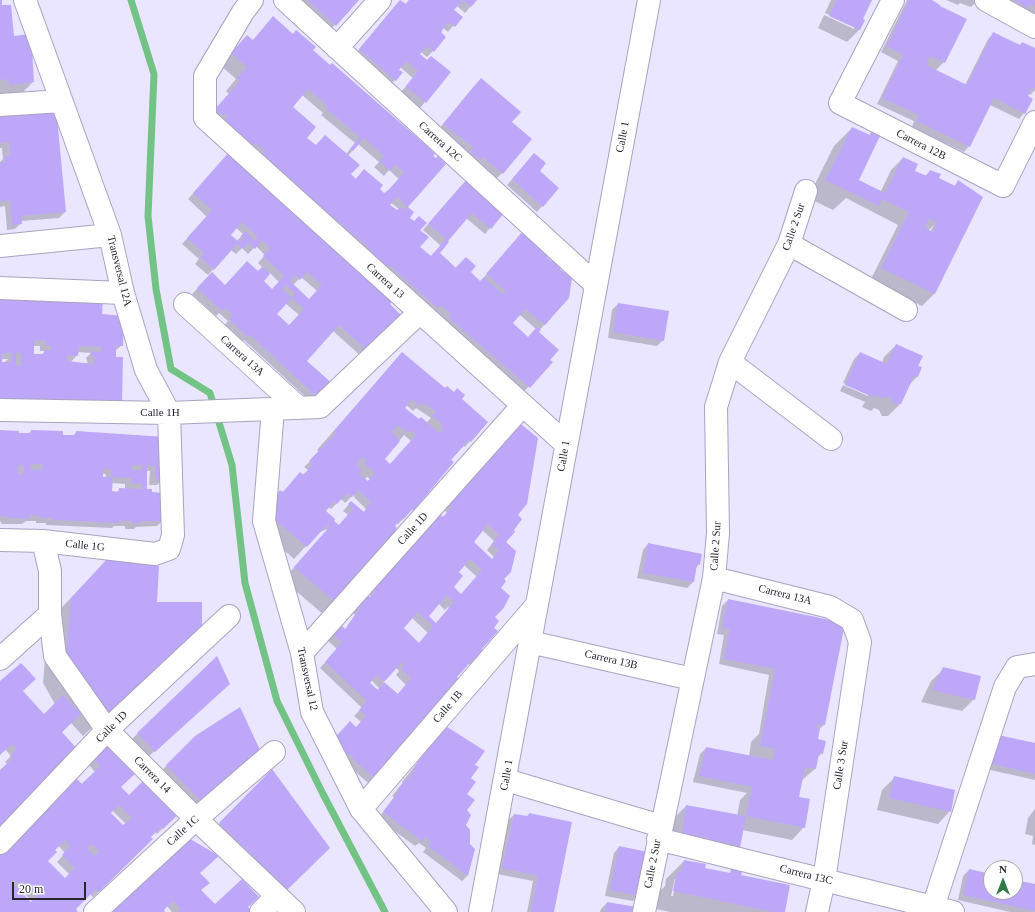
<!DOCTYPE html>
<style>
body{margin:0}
#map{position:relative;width:1035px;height:912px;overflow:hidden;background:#ebe6ff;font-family:Georgia,serif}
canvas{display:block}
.north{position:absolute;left:983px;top:860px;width:40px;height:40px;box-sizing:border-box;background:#fff;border:1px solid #a9a8ac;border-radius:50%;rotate:0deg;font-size:11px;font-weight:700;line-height:16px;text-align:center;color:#272530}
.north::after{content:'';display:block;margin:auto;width:14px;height:18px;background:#317a47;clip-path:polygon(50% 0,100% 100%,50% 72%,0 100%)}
.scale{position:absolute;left:12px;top:882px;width:74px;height:18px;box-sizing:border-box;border:2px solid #272530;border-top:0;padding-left:5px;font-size:12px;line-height:14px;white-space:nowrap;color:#272530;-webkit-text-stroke:3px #fff;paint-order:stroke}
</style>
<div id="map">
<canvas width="1035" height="912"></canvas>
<div class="north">N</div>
<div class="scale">20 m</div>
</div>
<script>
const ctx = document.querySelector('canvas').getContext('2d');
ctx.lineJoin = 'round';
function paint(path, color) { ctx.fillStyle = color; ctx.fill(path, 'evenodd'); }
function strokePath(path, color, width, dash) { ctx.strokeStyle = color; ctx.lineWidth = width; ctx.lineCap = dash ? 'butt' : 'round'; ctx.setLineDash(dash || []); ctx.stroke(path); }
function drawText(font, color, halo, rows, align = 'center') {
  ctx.font = font + ' Georgia,serif'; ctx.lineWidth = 3; ctx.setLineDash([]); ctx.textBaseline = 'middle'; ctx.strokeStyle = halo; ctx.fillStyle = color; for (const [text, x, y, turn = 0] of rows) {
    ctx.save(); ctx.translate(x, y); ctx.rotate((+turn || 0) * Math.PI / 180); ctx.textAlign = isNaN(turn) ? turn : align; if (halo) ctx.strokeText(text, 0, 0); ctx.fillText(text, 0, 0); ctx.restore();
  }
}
const shadow = new Path2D(`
 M0 0 13 37 33 82 21 94 0 96Z
 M294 0H358L329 31Z
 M409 0H476L465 13 457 6 453 10 461 17 448 32 443 28 433 51 427 57 421 52 419 54 427 61 425 102 420 108 401 92 413 78 400 67 398 70 395 80 389 86 354 56 394 7 400 1 405 5Z
 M831 0H871L862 20 863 21 859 30 847 42 818 28ZM825 13 854 26V29L824 15Z
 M907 0H930L944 62 935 71 965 85 988 39 994 33 1019 46 1022 43 1035 49V90L1030 95 1028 94 1024 113 1019 119 990 105 969 146 964 152 912 127 914 121 877 104 898 61 881 52Z
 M946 0H978L971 7 960 3 958 5Z
 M994 0H1035V20Z
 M247 36 253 41 309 53 426 146 407 207 409 218 418 230V247L430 257 441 246 423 230 461 186 490 228 485 234 466 218 446 241 438 254 455 268 465 258 469 273 480 282 518 238 558 269 568 298 537 333 548 360 551 362 511 406 397 294 388 304 362 357 333 331 305 361 333 386 311 402 244 340 242 342 224 326 228 321 219 313 216 316 192 294 206 280 225 286 258 272 263 268 258 263 265 255 256 246 248 254 242 248 236 254 231 250 208 275 195 264 199 259 182 244 207 217 188 199 230 153 210 115 229 94 226 91 236 79 220 65ZM302 95 323 113 321 115 355 143 346 154 325 136 315 146 306 138 292 107ZM358 144 379 162 374 167 384 176 389 170 399 179 384 194 364 170 355 180 350 175 348 156ZM278 195 289 205 285 208 275 199ZM390 202 399 209 397 211 388 205ZM236 228 243 234 237 241 230 235ZM270 273 279 282 272 290 262 282ZM301 277 317 291 309 300 293 285ZM285 303 299 315 289 326 276 314ZM520 315 536 329 528 338 511 323Z
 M475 85 510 122 502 173 496 179 438 130Z
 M0 113 65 212 59 218 21 221V223L15 229 7 230 5 206 0 207V162L3 159 2 148H0Z
 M852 128 869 136 871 133 856 184 881 191 891 170 903 158 914 171 925 176 930 171 938 179 954 186 958 182 982 197 934 294 922 306 870 281 898 225 846 198 833 210 808 198 834 146ZM934 225 930 232 928 231Z
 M534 154 538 171 558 188 537 212 507 185Z
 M0 297 101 314 122 345 115 351 121 401 0 410ZM33 346H40V351H45L41 355 33 356ZM77 352 91 353 86 358 88 364 70 363 77 355ZM1 359H8L4 363H1Z
 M618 304 663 340 657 346 608 338 612 310Z
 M896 345 920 368 917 377 909 385 900 404 888 416H882L879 410 874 408 871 411 862 407 865 402 840 391 843 385 868 396V394L843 383 854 359 860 353 882 363 884 357Z
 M402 353 445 389 461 399 470 441 465 447 463 445 450 460 452 462 412 510 398 524 396 523 324 615 283 580 328 529 319 532 294 559 259 528 282 493 308 470 304 467 320 452 317 450ZM406 405 413 411 416 408 431 418 426 423 419 421 403 408ZM404 435 411 441 390 465 384 459ZM367 477 370 479 367 482 364 480ZM354 494V497L366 509 363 513 351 502 343 511 348 515 338 526 324 511 328 507 331 509 341 499 345 503Z
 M0 431 18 434H28L31 431 62 436H73L76 432 164 438 163 479 157 485H149L150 471H146V490L163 520 157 526 136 527 134 529H125V526H114L112 528 46 525V523H36V521H26L22 524H2L0 521ZM102 474H106L105 478H102ZM111 483 125 484V489H120L116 493 111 492Z
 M452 502 517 515 505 542 502 579 494 617 481 649 483 652 471 666 468 663 368 783 347 764 344 759V728H356L361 722 354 716 362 708 320 668 337 649 328 641 335 633 345 630 355 615 352 612 362 601 370 598 371 596 368 593 443 518 447 513 444 510ZM482 530 494 541 487 550 494 557 491 560 473 542ZM464 565 477 577 461 595 452 587 458 572ZM438 603 445 610 448 607 449 608 436 624 427 616ZM412 618 428 633 418 644 402 628ZM396 668 399 671 396 675 406 685 397 695 383 682ZM371 680 379 688 377 691 369 683Z
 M648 544 699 564 696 568 693 582 687 588 637 578 643 550Z
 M108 559 156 603 177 650 83 736 71 723 61 733 0 827V771L7 764 5 762 11 756 5 749 0 754V683L22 691 44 715 55 704 43 683 48 622Z
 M728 600 824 725 819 729 817 739 822 753 817 758 815 769 801 781 798 797 804 827 792 840 742 830 739 847 670 848 674 818 686 806 737 816 740 800 747 793 693 782 700 754 706 748 749 757 751 742 759 734 769 675 719 664 724 635 717 634 722 606Z
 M217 658 223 690 148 757 132 739Z
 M944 669 974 699 962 711 921 702 931 681Z
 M439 732 474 765 466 794 465 825 467 876 462 881 423 852 426 848 419 843 415 846 378 819 394 797 392 796 403 783 402 782 425 753 424 752Z
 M999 736 1035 744V780L986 769Z
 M196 737 258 750 196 808 161 771Z
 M110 743 120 787 129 796 180 811 157 834 155 832 149 837 152 839 93 897 90 894 74 909 77 912H0V855L95 772 88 764ZM112 810 126 824 123 827 109 813ZM58 845 65 853 57 862 70 875 65 880 47 861ZM20 889 33 902 31 904 18 890Z
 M272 771 329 848 280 895 214 829Z
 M894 778 950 811 938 824 877 810 882 790Z
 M1035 809V845L1032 844 1033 836 1025 834 1028 818Z
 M529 814 553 912H527L533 881 497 874 508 820 514 815 526 817Z
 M187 839 218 856 199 873 208 883 200 891 215 906 242 881 257 897 247 907 250 910 248 912H172L167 906 162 910 164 912H109L157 867 160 870 165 865 163 862Z
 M619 847 638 895 633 901 605 896 614 853Z
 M684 861 704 869 729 873 732 871 784 912H670L656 909 660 891 665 886 666 879ZM675 879H677L673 896H671Z
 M969 870 991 875V892H1015V880L1035 885V912H1010L958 900 963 876Z
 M607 903 634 912H600L601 909Z`);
const stream = new Path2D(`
 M131 0 154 74 148 216 156 289 171 369 210 393 232 465 245 583 277 701 323 794 385 912`);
const building = new Path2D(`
 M0 0H2V5H11L14 36 31 34 34 82 9 85 8 79 0 80Z
 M307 0H359L336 26Z
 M400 0 406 4 409 0H477L471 7 463 0 454 10 463 17 455 27 448 22 441 32 446 37 434 52 427 46 420 54 427 60 431 56 451 72 426 103 406 86 418 71 407 61 399 70 403 72 396 81 359 49Z
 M837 0H872L863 19 865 20 860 30 829 16Z
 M909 0H932L940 5V6L967 19 945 63 930 56 926 65 967 85 993 32 1020 45 1022 42 1035 48V89L1032 87 1028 96 1033 99 1025 114 994 98 970 147 917 121 919 115 882 98 903 55 887 46Z
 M1012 0H1035V6L1030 3 1029 7H1025L1017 1Z
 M273 16 293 34 296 30 316 47 313 50 330 65 332 63 427 146 435 154 433 156 436 158 438 156 446 164 408 207 414 212 410 218 414 221 419 216 427 223 420 230 429 237 420 247 431 256 446 239 428 224 467 179 505 212 491 229 472 213 448 241 449 242 440 253 456 268 466 257 476 266 471 272 480 281 484 277 503 294 506 291 486 274 523 231 542 249 549 259 552 261 554 258 562 266 560 269 572 278 569 298 545 325 525 309 513 323 528 337 537 327 541 330 539 332 559 350 550 360 553 362 530 388 448 317 451 314 440 305 438 308 389 265 388 267 368 251 370 249 311 198 309 200 289 183 292 180 262 155 265 151 255 143 249 150 224 121 228 116 225 114 222 115 215 109 240 81 237 78 247 67 231 53 247 35 253 40ZM308 89 328 106 326 109 360 137 350 149 353 151 364 138 384 156 379 161 390 171 395 165 404 172 389 190 384 193 380 189 383 185 364 169 356 179 351 174 360 165 325 135 316 145 307 138 316 127 293 107ZM397 197 407 206 404 210 400 207 397 210 390 205Z
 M481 78 521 112 512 122 532 139 503 174 483 157 480 160 470 152 474 148 443 124Z
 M56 107 66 212 21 216 22 224 12 225 10 201H0V163L5 162 4 156H10L9 142 0 143V112Z
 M852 127 870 135 871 132 880 136 859 180 885 193 903 157 918 164 915 171 927 176 930 170 941 174 939 178 955 186 958 180 983 197 935 294 881 268 909 212 882 199 879 206 825 180ZM929 219 937 223 933 232 925 228Z
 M230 151 279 196 277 199 286 207 288 204 393 300 390 304 400 314 401 316 369 352 339 325 307 361 335 386 317 397 250 335 248 337 229 319 233 315 225 308 222 311 197 288 212 272 225 285 247 261 258 271 262 267 270 274 264 281 272 289 284 276 263 256 270 248 262 240 255 249 248 243 243 249 237 244 214 270 200 257 204 253 187 238 212 210 193 193ZM242 222 258 237 255 241 245 231 241 236 243 238 239 242 231 235ZM307 272 322 285 309 299 290 281 295 275 300 280ZM286 285 295 293 292 298 304 309 289 325 277 314 292 298 282 289Z
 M534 153 546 163 540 171 559 188 543 207 512 179Z
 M0 296 103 299 102 314 124 316 123 346H116V357H123L122 402 0 398ZM34 340 46 341V346H51L50 351 44 350V354H34ZM79 346 101 347V352L91 351V356H94V364L67 361V355L78 356ZM2 353H12L11 362H2ZM16 353H21V366L16 365Z
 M618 303 669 311 664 341 613 332Z
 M896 344 923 356 918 366 922 367 918 377 914 376 901 404H894L891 398 885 396 884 399 874 395 873 397 845 385 860 352 887 364Z
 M402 352 445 388 447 386 454 392 457 388 465 395 462 399 488 422 471 442 469 440 451 460 454 462 413 511 412 509 404 519 402 518 395 526 397 528 389 540 337 604 294 567 331 525 325 527 307 547 270 516 272 500 280 490 283 492 300 472 304 475 313 464 309 461 336 433 334 431ZM412 399 419 406 422 403 436 411 432 416 443 424 440 427 443 429 439 433 421 417 419 419 405 408ZM398 425 408 433 410 430 416 435 390 464 385 459 400 441 391 432ZM362 457 366 461 364 464 375 473 368 481 359 474 362 470 356 465ZM359 489V491L371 502 364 512 351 501 348 504 353 509 339 525 334 521 335 519 326 511 334 501 337 504 347 493 352 497Z
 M517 421 538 438 527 504 518 515 522 519 514 530 515 532 506 542 516 551 511 572 504 579 506 581 501 588 510 596 503 609 495 617 499 621 494 628 498 631 482 649 485 652 477 660 474 658 457 677 460 680 384 767 382 765 381 771 374 778 352 758 354 757 350 754 349 756 332 741 350 721 356 727 366 716 359 710 367 701 325 662 342 642 333 635 341 625 345 629 360 608 357 606 367 594 370 597 376 590 373 587 440 514 443 517 452 507 449 504ZM488 524 499 535 492 544 499 550 492 559 474 542ZM470 559 482 570 461 594 454 587 463 576 459 572ZM447 595 454 602 436 623 429 616ZM418 612 433 626 419 643 404 628ZM402 662 404 665 401 669 411 678 398 694 384 682ZM377 675 384 682 378 690 370 683Z
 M0 430 19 431V433H31V430L63 431V435H76V431L165 437 164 480 155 479V466L147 465V489H152V492L164 493V521H141V523H131V521H119V523L56 520H52V518H41V516L30 515 29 519 7 518V516H0ZM31 464H42V470L31 469ZM18 465H24L23 474H18ZM132 465H142V470H132ZM103 469H111V477H103ZM113 477 131 478V483L142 484V489L119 488V492L112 491Z
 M648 543 702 554 700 565 697 564 694 582 643 573Z
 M108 558 159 566 157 602H202V627L107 714 66 660 71 598Z
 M728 599 845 623 825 725 817 724V728H820L818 739 826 741 823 754 819 753 816 769 805 767 799 797 810 799 805 828 746 816 752 787 699 776 706 747 773 760 775 749 760 746 775 669 724 659 730 629 722 628Z
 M217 656 230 684 155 752 137 733Z
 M21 663 36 679 23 691 44 714 63 695 81 714 62 732 79 751 0 827V770L13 758 10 756 17 749 12 744 0 755V681Z
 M943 667 981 676 975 700 932 690Z
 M240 707 260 750 203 803 166 765 195 736Z
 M444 725 485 751 475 765 479 767 471 778 476 782 467 794 475 800 467 810 471 815 466 825 470 830V844L475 849 468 876 428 846 431 842 425 837 422 841 383 812 399 791 397 790 405 780 407 781 414 770 413 769Z
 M998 735 1035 743V774L992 764Z
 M110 741 139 770 121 787 129 795 148 776 182 811 163 829 161 827 151 837 153 839 99 892 96 889 76 909 78 912H0V854L77 779 82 784 100 766 93 758ZM119 805 132 818 123 825 111 813ZM65 840 70 846 62 855 75 868 65 878 48 861 57 852 55 850ZM92 844 99 851 94 856 87 848ZM14 879 19 885 23 881 38 895 31 902 11 882Z
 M272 769 330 848 287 890 219 823Z
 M894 776 955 790 951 812 889 798Z
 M686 805 746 816 740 848 729 846 730 843 707 842 708 839 693 836 692 839 682 837Z
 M529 813 572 822 554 912H531L538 876 502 868 514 814 528 816Z
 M187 837 219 856 200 873 210 883 201 890 215 904 242 879 259 897 248 907 251 910 249 912H178L181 909 173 901 164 910 165 912H107L157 865 160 868 171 858 168 856Z
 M619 846 648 852 639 896 610 890Z
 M684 860 706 864 705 868 730 873 731 869 742 872 741 875 790 885 785 912H773L673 891 677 872H681Z
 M969 869 991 874V892H1015V880L1035 884V911L963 895Z
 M607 902 636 907 635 912H605Z`);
const minor = new Path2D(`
 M252 0 243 12 205 76V118L566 444
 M285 0 595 284
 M893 0 840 103 1003 186 1035 122
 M986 0 1035 27
 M337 48 380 0
 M0 105 61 101
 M789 244 906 310
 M0 246 110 235
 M0 288 123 293
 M185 304 299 408
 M730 362 831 439
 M273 409 264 521 302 653 312 712 361 809 446 912
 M0 410 169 413 320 407 420 312
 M0 540 43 541 155 554 169 549 173 535 169 413 146 370 123 293 110 235 25 0
 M43 541 50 571V614L55 656 107 730 196 819 294 912
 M714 578 830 607 852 620 860 642 824 880 817 912
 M530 642 692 679
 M302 653 523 405
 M0 659 50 614
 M506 780 661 826
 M361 809 535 607
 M658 839 953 912
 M0 843 107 730 229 616
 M933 907 1005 687 1017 667 1035 664
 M95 912 196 819 274 752
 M261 912 277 896
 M480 912 649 0
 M644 912 714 578 718 533 716 407 730 362 789 244 806 191`);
const streetNames = [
 ["Calle 1",623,137,-79],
 ["Carrera 12C",440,142,42],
 ["Carrera 12B",921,145,27],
 ["Calle 2 Sur",794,227,-71],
 ["Transversal 12A",119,271,76],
 ["Carrera 13",385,281,42],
 ["Carrera 13A",242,356,42],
 ["Calle 1H",160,413],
 ["Calle 1",564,456,-80],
 ["Calle 1D",413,529,-48],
 ["Calle 1G",85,546,6],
 ["Calle 2 Sur",716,546,-86],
 ["Carrera 13A",785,595,14],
 ["Carrera 13B",611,660,13],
 ["Transversal 12",307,679,78],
 ["Calle 1B",448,707,-49],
 ["Calle 1D",112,727,-45],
 ["Calle 3 Sur",841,765,-81],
 ["Carrera 14",152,775,45],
 ["Calle 1",507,775,-80],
 ["Calle 1C",183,831,-42],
 ["Calle 2 Sur",653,864,-79],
 ["Carrera 13C",806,875,14]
];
paint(shadow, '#0003');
strokePath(stream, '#73c387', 7);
paint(building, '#bca7f9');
strokePath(minor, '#aaa3c0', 24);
strokePath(minor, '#fff', 22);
drawText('11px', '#272530', '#fff', streetNames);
</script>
